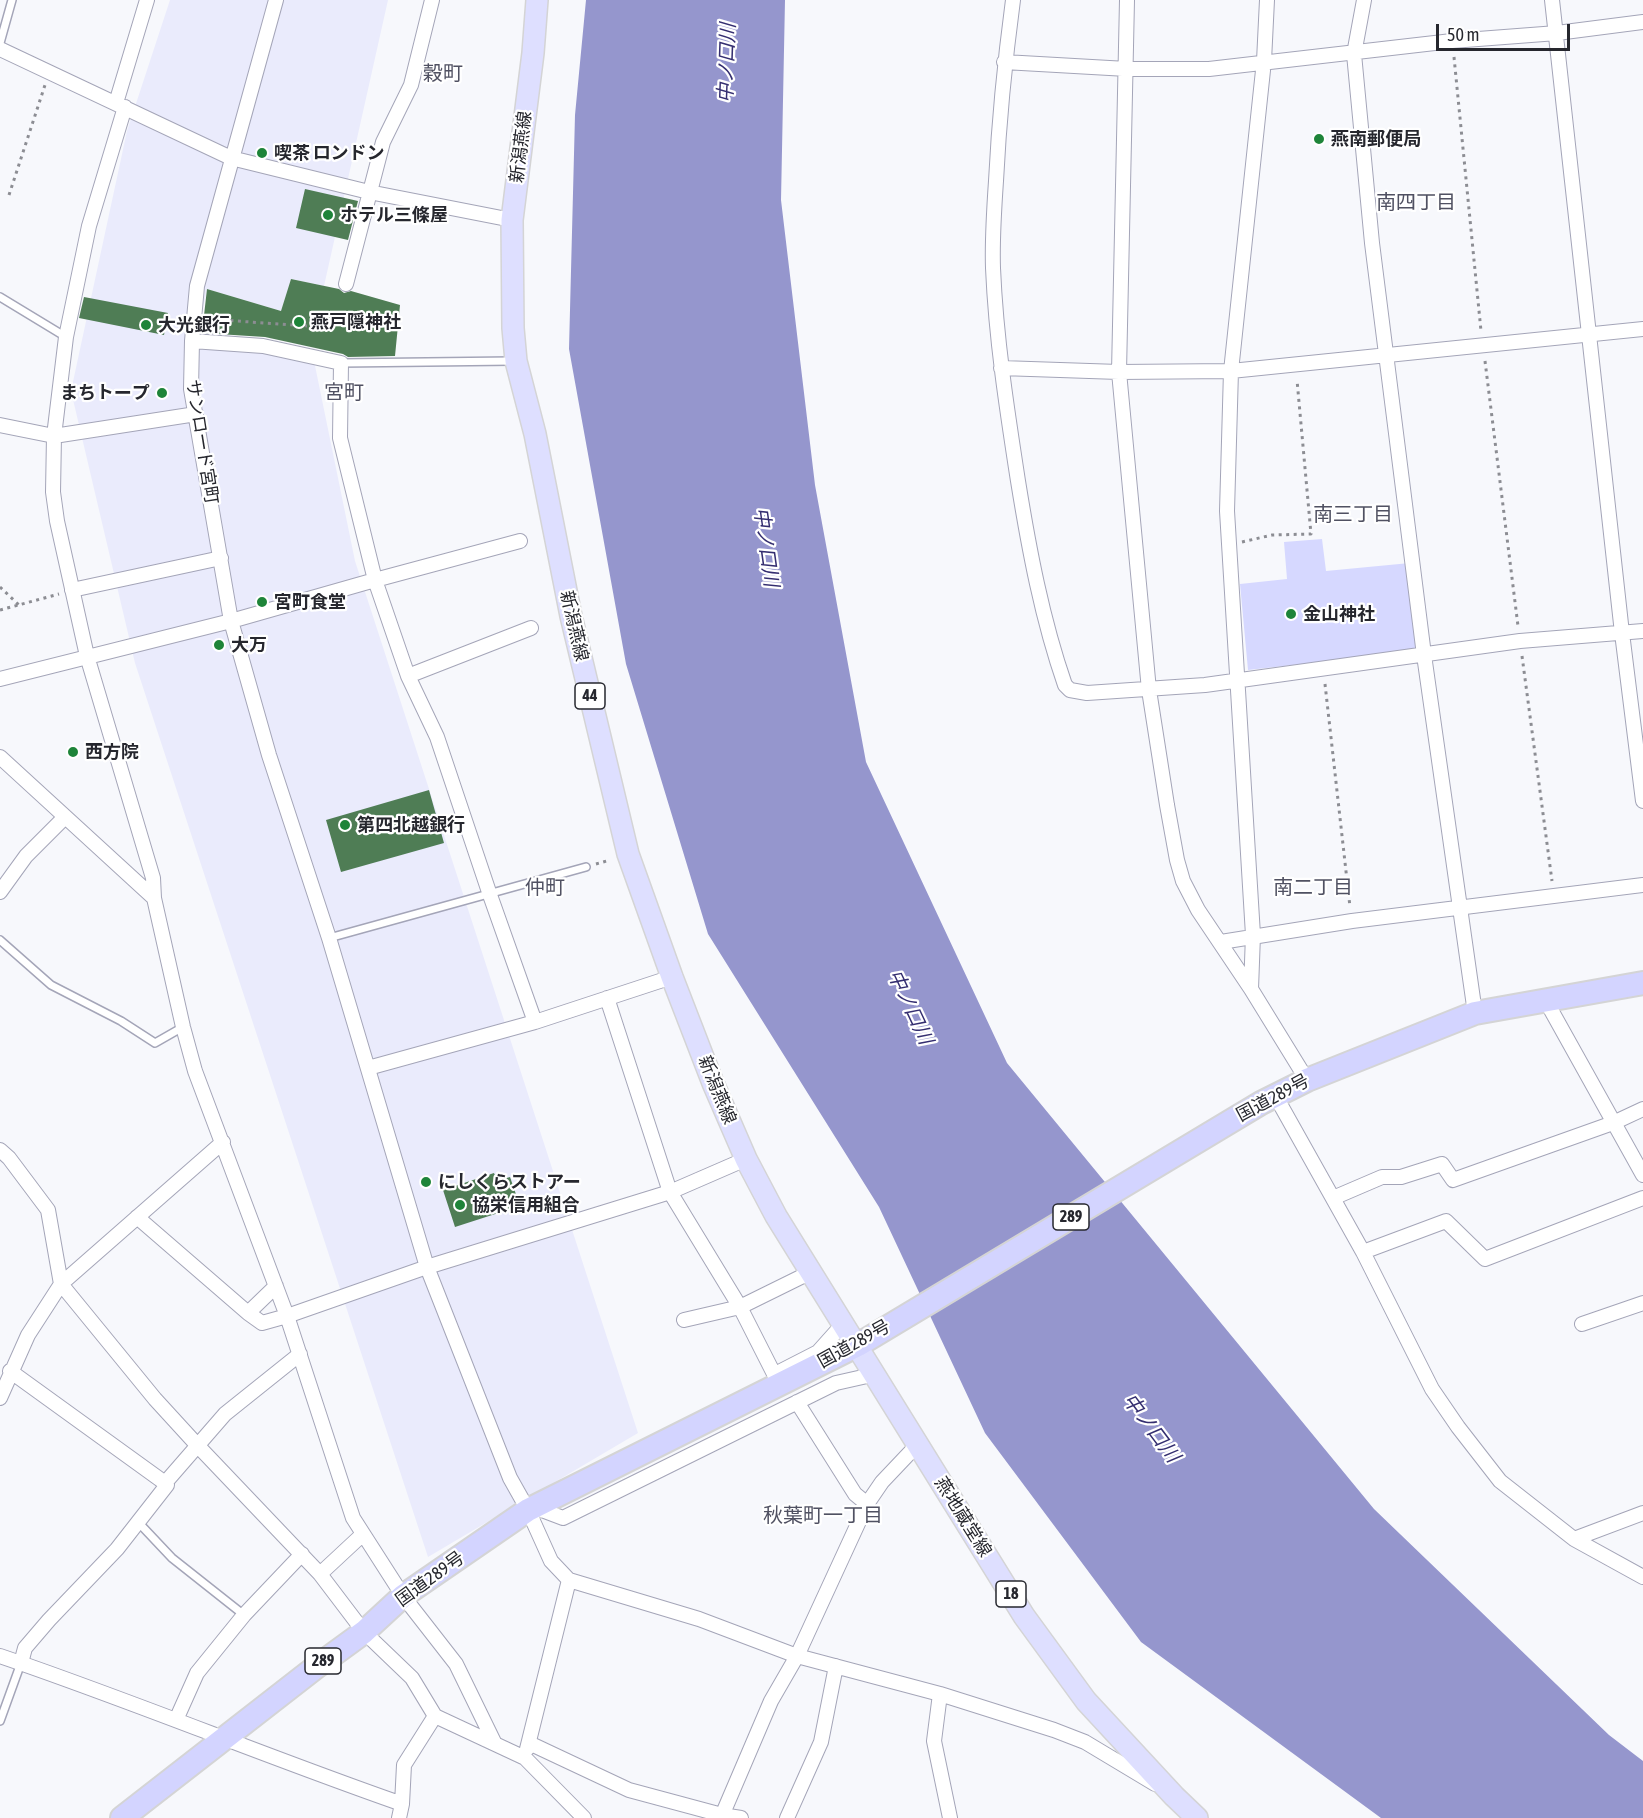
<!DOCTYPE html>
<meta charset="utf-8">
<style>
body{margin:0}
#map{position:relative;width:1643px;height:1818px;overflow:hidden;background:#f7f8fc;font-family:"Asap Condensed",sans-serif}
canvas{display:block}
.scale{position:absolute;left:1436px;top:24px;width:134px;height:27px;box-sizing:border-box;border:3px solid #26272e;border-top:0;padding-left:8px;font-size:18px;line-height:21px;white-space:nowrap;color:#26272e;-webkit-text-stroke:4px #fff;paint-order:stroke}
</style>
<div id="map">
<canvas width="1643" height="1818"></canvas>
<div class="scale">50 m</div>
</div>
<script>
const ctx = document.querySelector('canvas').getContext('2d');
ctx.lineJoin = 'round';
function paint(path, color) { ctx.fillStyle = color; ctx.fill(path, 'evenodd'); }
function strokePath(path, color, width, dash) { ctx.strokeStyle = color; ctx.lineWidth = width; ctx.lineCap = dash ? 'butt' : 'round'; ctx.setLineDash(dash || []); ctx.stroke(path); }
function drawText(font, color, halo, rows, align = 'center') {
  ctx.font = font + ' "Asap Condensed","Noto Sans JP",sans-serif'; ctx.lineWidth = 4.5; ctx.setLineDash([]); ctx.textBaseline = 'middle'; ctx.strokeStyle = halo; ctx.fillStyle = color; for (const [text, x, y, turn = 0] of rows) {
    ctx.save(); ctx.translate(x, y); ctx.rotate((+turn || 0) * Math.PI / 180); ctx.textAlign = isNaN(turn) ? turn : align; if (halo) ctx.strokeText(text, 0, 0); ctx.fillText(text, 0, 0); ctx.restore();
  }
}
const built = new Path2D(`
 M170 0H388L324 286 291 279 281 311 207 289 198 332 264 340 312 351 355 561 638 1433 428 1557 135 663 71 391 127 131Z`);
const green = new Path2D(`
 M1322 539 1326 571 1410 563 1418 651 1248 670 1240 584 1287 579 1284 542Z`);
const water = new Path2D(`
 M586 0H785L781 200 815 485 866 762 1007 1063 1374 1509 1609 1735 1643 1761V1818H1381L1141 1642 985 1433 879 1207 708 934 626 664 569 349 575 115Z`);
const building = new Path2D(`
 M305 189 358 201 348 240 296 228Z
 M291 279 339 289 344 293 351 291 400 305 395 356 348 357 343 354 265 337 202 333 207 289 281 311Z
 M84 297 168 313 164 335 79 318Z
 M429 790 444 843 341 872 326 820Z
 M494 1173 497 1181 510 1177 520 1206 455 1227 443 1190Z`);
const path = new Path2D(`
 M1454 57 1481 331
 M9 195 45 85
 M208 319 307 326
 M1485 361 1518 626
 M1242 542 1272 535 1311 534 1297 380
 M0 587 20 606
 M0 610 59 594
 M1522 656 1552 881
 M1325 684 1350 907
 M596 864 610 860`);
const service = new Path2D(`
 M0 43 12 0
 M0 297 66 337
 M341 363 513 361
 M329 938 586 867
 M0 940 51 985 121 1021 155 1043 183 1027
 M138 1522 172 1558 244 1615
 M0 1721 21 1663`);
const minor = new Path2D(`
 M276 0 197 286 192 341 191 389 231 621 269 755 329 938 427 1267 510 1478 528 1510 551 1561 569 1580 699 1619 797 1656 940 1694 1054 1730 1085 1742 1155 1784
 M1013 0C1005 60 999 121 996 181 994 210 992 239 993 268 996 339 1007 410 1018 481 1029 549 1042 619 1065 685L1070 690 1087 693 1205 685 1520 641 1643 631
 M1127 0 1119 372 1149 690 1167 805 1177 860 1183 881 1198 910 1251 989
 M1267 0 1264 61 1231 371 1227 511 1253 935 1251 989 1307 1080
 M1364 0 1354 54 1372 243 1424 655 1475 1013
 M1552 0 1622 633 1643 801
 M0 49 231 158 369 192 512 220
 M1004 62 1127 69H1209L1452 41 1557 33 1643 22
 M116 103 147 0
 M125 107 89 226 66 337 54 436 53 492 57 521 87 656 153 878 154 898
 M346 284 383 142 411 85 432 0
 M192 341 263 346 341 363 340 438 375 580 408 676 437 737 490 895 535 1022
 M1001 368 1119 372 1231 371 1643 329
 M0 425 54 436 196 414
 M72 590 221 558
 M408 676 531 628
 M0 679 231 621 375 580 520 541
 M0 757 154 898 183 1027 195 1071 287 1316 353 1518 403 1596 456 1664 495 1744
 M0 892 26 856 65 817
 M1221 942 1352 921 1643 885
 M607 998 670 1192 740 1307 774 1374
 M1546 1001 1643 1175
 M368 1068 535 1022 672 977
 M1275 1095 1363 1252 1432 1389 1458 1427 1500 1481 1574 1539 1643 1577
 M0 1150 9 1158 48 1210 61 1284 155 1399 198 1446 320 1574 364 1632 412 1678 435 1716 525 1758 584 1818
 M1333 1198 1382 1177H1401L1442 1164 1453 1180 1613 1123 1643 1109
 M137 1217 248 1313 276 1286
 M1363 1252 1446 1221 1485 1259 1643 1198
 M248 1313 262 1323 287 1316 427 1267 670 1192 746 1159
 M684 1320 740 1307 811 1272
 M1582 1324 1643 1303
 M10 1371 165 1483
 M777 1373 818 1352 843 1324
 M0 1398 28 1335 61 1284 223 1142
 M797 1402 855 1494 867 1504
 M535 1505 534 1507 563 1518 836 1383 876 1374
 M1574 1539 1643 1513
 M320 1574 363 1534
 M0 1656C135 1702 267 1757 402 1804
 M21 1663 25 1648 49 1620 117 1549 167 1485 165 1483 225 1414 300 1354
 M940 1694 934 1741 950 1818
 M176 1720 197 1673 244 1615 302 1554
 M529 1743 629 1790 722 1815 741 1818
 M527 1749 569 1580
 M399 1818 402 1804 404 1765 435 1716
 M721 1818 771 1701 797 1656 867 1504 882 1482 918 1444
 M787 1818 821 1742 836 1666`);
const primary = new Path2D(`
 M537 0 533 53 512 220 513 328 516 361 535 434 571 616 628 854 672 977 713 1083 746 1159 776 1216 1024 1616 1086 1701 1174 1796 1197 1818`);
const trunk = new Path2D(`
 M122 1818 316 1667 364 1632 403 1596 528 1510 858 1345 1261 1103 1307 1080 1475 1013 1643 983`);
const markers = [
 [1319,139,6,"#1e8439"],
 [262,153,6,"#1e8439"],
 [328,215,6,"#1e8439"],
 [299,322,6,"#1e8439"],
 [146,325,6,"#1e8439"],
 [162,393,6,"#1e8439"],
 [262,602,6,"#1e8439"],
 [1291,614,6,"#1e8439"],
 [219,645,6,"#1e8439"],
 [73,752,6,"#1e8439"],
 [345,825,6,"#1e8439"],
 [426,1182,6,"#1e8439"],
 [460,1205,6,"#1e8439"]
];
const shields = [
 [590,696,30],
 [1071,1217,36],
 [1011,1594,30],
 [323,1661,36]
];
const shieldNames = [
 ["44",590,696],
 ["289",1071,1217],
 ["18",1011,1594],
 ["289",323,1661]
];
const poiNames = [
 ["燕南郵便局",1331,139],
 ["喫茶 ロンドン",274,153],
 ["ホテル三條屋",340,215],
 ["燕戸隠神社",311,322],
 ["大光銀行",158,325],
 ["まちトープ",150,393,"right"],
 ["宮町食堂",274,602],
 ["金山神社",1303,614],
 ["大万",231,645],
 ["西方院",85,752],
 ["第四北越銀行",357,825],
 ["にしくらストアー",438,1182],
 ["協栄信用組合",472,1205]
];
const streetNames = [
 ["新潟燕線",521,147,-83],
 ["サンロード宮町",202,442,81],
 ["新潟燕線",574,626,77],
 ["新潟燕線",717,1090,68],
 ["国道289号",1273,1098,-28],
 ["国道289号",854,1344,-29],
 ["燕地蔵堂線",963,1517,58],
 ["国道289号",430,1579,-36]
];
const waterNames = [
 ["中ノ口川",727,63,-88],
 ["中ノ口川",766,547,82],
 ["中ノ口川",910,1007,65],
 ["中ノ口川",1151,1428,53]
];
const neighbourhoodNames = [
 ["穀町",443,74],
 ["南四丁目",1416,203],
 ["宮町",344,393],
 ["南三丁目",1353,515],
 ["仲町",545,888],
 ["南二丁目",1313,888],
 ["秋葉町一丁目",823,1516]
];
paint(built, '#eaebfc');
paint(green, '#d6d8ff');
paint(water, '#9596cd');
paint(building, '#4f7d55');
strokePath(service, '#a4a5b8', 10);
strokePath(minor, '#a4a5b8', 16);
strokePath(primary, '#d4d4d5', 24);
strokePath(trunk, '#d4d4d5', 26);
strokePath(path, '#8c8d93', 3, [3, 4.5]);
strokePath(service, '#fff', 7);
strokePath(minor, '#fff', 14);
strokePath(primary, '#dedfff', 21);
strokePath(trunk, '#d3d4ff', 22);
for (const [x, y, r, color] of markers) { const dot = new Path2D(); dot.arc(x, y, r, 0, 2 * Math.PI); ctx.fillStyle = color; ctx.fill(dot); strokePath(dot, '#fff', 2); }
for (const [x, y, w] of shields) { const box = new Path2D(); box.roundRect(x - w / 2, y - 13, w, 26, 4.5); ctx.fillStyle = '#fff'; ctx.fill(box); strokePath(box, '#26272e', 1.5); }
drawText('bold 16px', '#26272e', null, shieldNames);
drawText('bold 18px', '#26272e', '#fff', poiNames, 'left');
drawText('18px', '#26272e', '#fff', streetNames);
drawText('italic 20px', '#342e70', '#fff', waterNames);
drawText('20px', '#505162', '#fff', neighbourhoodNames);
</script>
